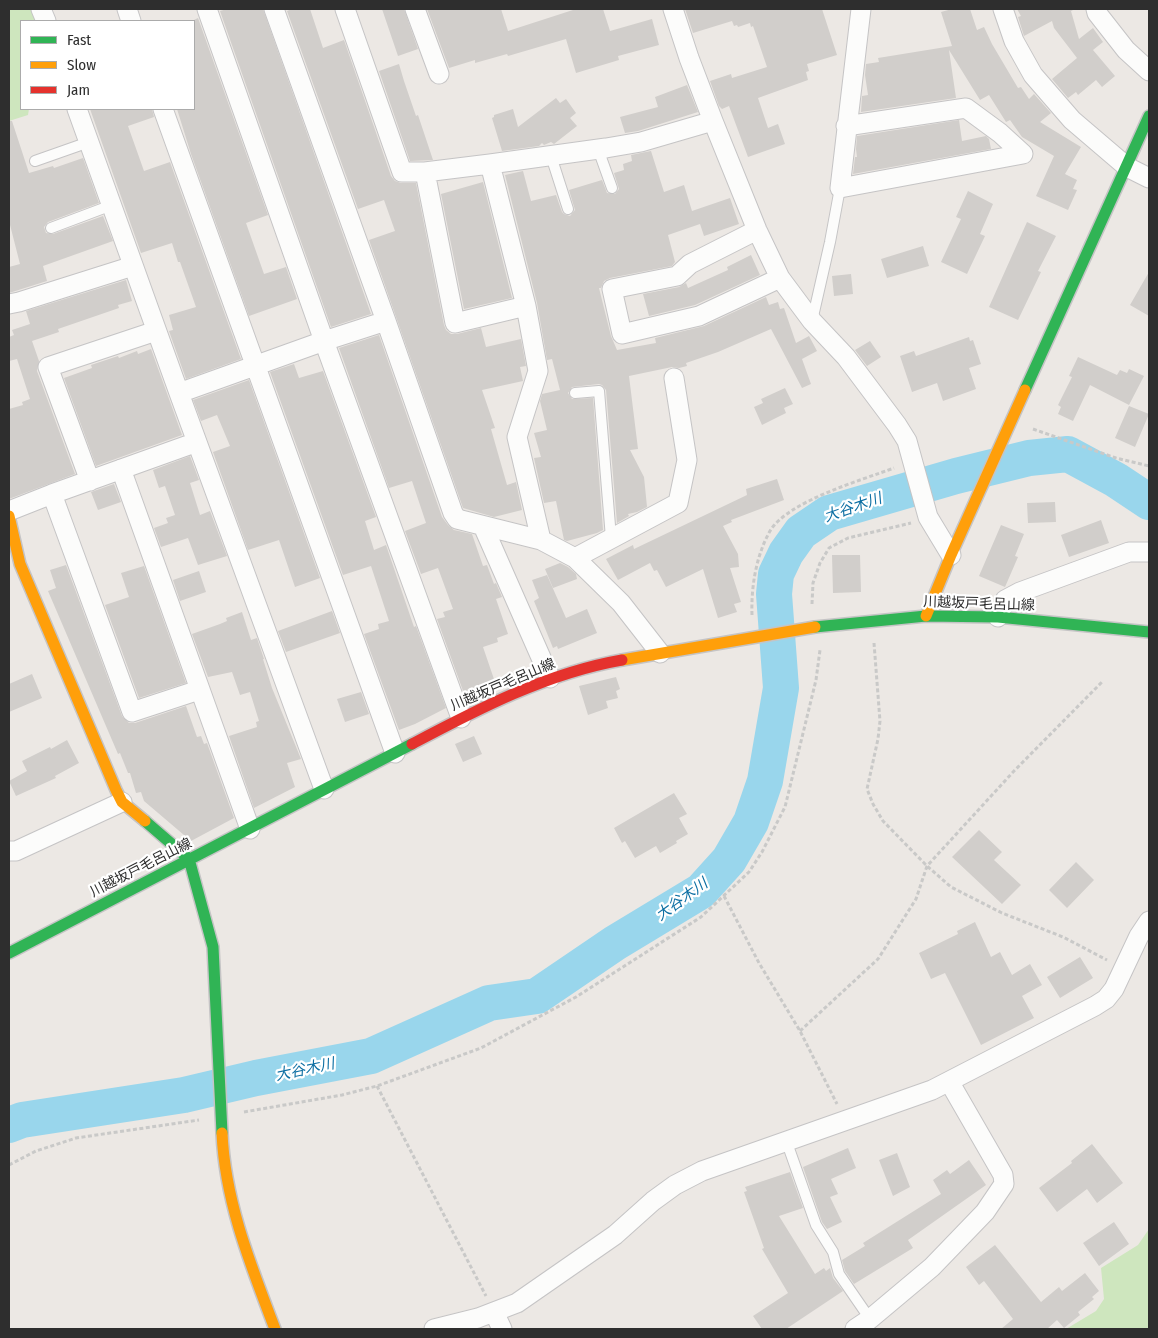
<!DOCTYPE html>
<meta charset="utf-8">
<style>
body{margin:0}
#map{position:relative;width:1158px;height:1338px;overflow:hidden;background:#ece8e4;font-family:"Fira Sans Condensed",sans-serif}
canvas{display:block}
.frame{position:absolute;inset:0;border:10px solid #2e2e2e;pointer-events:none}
.legend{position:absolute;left:20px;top:20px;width:175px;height:90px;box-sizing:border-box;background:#fff;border:1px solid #ababab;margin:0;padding:6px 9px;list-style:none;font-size:15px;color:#2e2e2e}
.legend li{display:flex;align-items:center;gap:10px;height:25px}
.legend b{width:25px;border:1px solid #ababab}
</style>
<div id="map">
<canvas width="1158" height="1338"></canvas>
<div class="frame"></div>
<ul class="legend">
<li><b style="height:6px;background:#30b455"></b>Fast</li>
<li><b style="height:6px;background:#ff9f0a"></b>Slow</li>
<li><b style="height:6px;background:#e5322d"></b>Jam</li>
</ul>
</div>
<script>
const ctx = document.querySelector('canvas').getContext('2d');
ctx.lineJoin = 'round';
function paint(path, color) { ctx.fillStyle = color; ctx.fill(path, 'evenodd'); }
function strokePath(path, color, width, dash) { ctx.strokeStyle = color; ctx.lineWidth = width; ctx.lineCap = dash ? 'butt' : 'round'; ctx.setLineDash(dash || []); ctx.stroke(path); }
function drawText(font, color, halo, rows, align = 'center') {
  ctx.font = font + ' "Fira Sans Condensed","Noto Sans JP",sans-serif'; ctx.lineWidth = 4.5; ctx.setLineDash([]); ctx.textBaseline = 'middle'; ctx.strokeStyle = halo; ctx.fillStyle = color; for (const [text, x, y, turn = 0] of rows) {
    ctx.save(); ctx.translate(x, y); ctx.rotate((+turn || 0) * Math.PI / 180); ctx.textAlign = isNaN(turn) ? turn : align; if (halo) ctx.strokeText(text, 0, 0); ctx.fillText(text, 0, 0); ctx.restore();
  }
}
const green = new Path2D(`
 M9 9H36L39 21H21V109H29L28 115 9 121Z
 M1149 1229V1329H1066L1096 1311 1104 1299 1101 1268 1138 1245Z`);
const river = new Path2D(`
 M9 1125 22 1120 184 1095 256 1078 371 1056 489 1003 537 996 615 943 701 891 729 860 751 822 765 781 781 688 774 594 776 574 786 553 801 532 829 513 956 476 1029 458 1068 454 1116 480 1149 502`);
const building = new Path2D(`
 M227 9H263L371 314 331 327 220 11Z
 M292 9H310L323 48 344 40 391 176 395 181 401 183H416L444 325 446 330 451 334H457L481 328 486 347 521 339 526 366 520 367 523 381 482 390 495 428 491 429 507 485 516 482 522 510 494 517 463 508 369 240 395 231 384 200 358 209 287 11Z
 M382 9H404L418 49 398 56Z
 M427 9H501L508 31 576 9H603L610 31 652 19 659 45 618 56 619 60 576 73 566 39 508 56 507 54 475 63V60L449 68Z
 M685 9H822L837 55 807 64 809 71 806 72 808 80 758 98 768 128 778 124 785 144 748 157 729 106 722 109 719 106 710 81 731 74 732 78 767 67 753 26 751 27 750 23 738 27 737 25 734 26 732 21 693 33Z
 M952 9H970L977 30 984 27 992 44 1018 88 1021 87 1029 99 1034 94 1051 113 1040 122 1081 147 1065 174 1077 180 1073 189 1077 190 1068 210 1036 196 1054 156 1022 137 1010 120 1006 122 989 95 980 100 949 50 956 98 861 112 862 96 868 95 865 75 866 64 879 62 878 58 952 46 941 12Z
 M1017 9H1075L1071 11 1079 39 1093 28 1103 42 1093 50 1115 76 1102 87 1096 80 1078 95 1076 92 1068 98 1052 79 1077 58 1054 28 1052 21 1024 36 1018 17 1021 16Z
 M198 18 268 215 246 223 264 274 286 267 297 299 249 316 191 154 177 109H194V20Z
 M399 64 404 81 416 116 418 115 433 160 410 161 379 71Z
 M687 85 698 112 638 131 625 133 620 117 658 107 655 97Z
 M556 98 560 103 566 99 576 113 570 118 577 126 554 144 551 142 544 145 542 143 539 146 502 151 492 118 494 117V115L513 109 518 127Z
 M90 109H152L154 117 128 126 144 171 170 162 241 359 186 379 169 331 173 330 169 315 196 307 180 262H178L172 243 141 253Z
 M959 120 962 141 986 136 989 139 991 149 853 174 855 157H857L856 149 857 136Z
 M9 121H12L29 173 53 166 54 168 83 158 99 203 48 222 44 227 46 233 53 234 103 216 113 241 43 266 47 281 9 293V267L20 264 9 221Z
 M651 151 664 192 684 185 692 211 730 198 739 224 704 236 700 224 668 235 675 262 672 266 610 278 604 281 601 288H599L611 336 617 350 656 343 655 338 704 326 766 297 769 305 778 302 780 309 784 308 796 343 809 336 817 351 802 359 811 384 802 388 771 329 718 352 686 363 687 366 679 368 672 367 629 376 638 449 630 450 644 477 647 507 637 512 628 514 629 516 617 523 606 390 602 385 599 384 572 387 568 393 572 399 593 398 603 530 597 533 567 541 564 540 556 501 544 503 534 458 541 457 534 433 547 430 540 401 542 394 560 390 552 359 547 360 537 303 505 175 523 171 531 201 556 195 562 212 564 214 570 216 575 210 569 190 602 180 607 193 615 194 619 189 614 173 624 170 623 164 632 161 631 155Z
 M483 182 512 298 464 309 441 194Z
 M968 191 993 204 980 234 985 236 967 274 941 262 961 219 956 217Z
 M1027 222 1056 236 1038 271 1041 272 1018 320 989 307Z
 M923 246 929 266 887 278 881 259Z
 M751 255 760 275 695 305 649 316 643 294 679 287 686 283 688 288 728 270 727 267Z
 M1149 272V316L1130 305Z
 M851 274 853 294 834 296 832 276Z
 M126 280 132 301 118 305 119 308 58 329 59 332 32 341 39 361 37 371 75 474 9 499V409L23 405 22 402 30 399 17 359 9 361V337L14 335 12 330 30 324 26 311Z
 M379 335 442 517 448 525 454 530 472 534 483 566 487 565 494 584 496 583 502 597 496 599 508 634 497 638 498 642 483 647 496 685 466 699 437 619 445 617 443 612 453 609 438 568 421 574 405 531 426 523 412 481 389 488 339 348Z
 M969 337 970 341 973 340 981 364 969 368 976 389 943 401 937 383 912 392 900 356 914 351 916 356Z
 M870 341 881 357 867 366 855 350Z
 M151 349 182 435 96 466 64 378 92 368 91 365 118 356 119 358 137 351 138 354Z
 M1078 357 1117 375 1120 370 1127 373 1129 369 1144 376 1129 405 1090 385 1073 421 1058 414 1061 407 1058 405 1072 377 1069 376Z
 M294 364 299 378 323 371 376 517 365 521 374 550 386 545 414 627 416 626 446 708 415 724 399 730 364 634 379 629 378 624 389 621 371 566 343 575 270 372Z
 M249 380 320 578 295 587 279 540 248 550 213 452 230 446 217 415 201 421 193 400Z
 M785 388 793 404 784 408 786 413 762 425 754 407 763 403 761 399Z
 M1129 406 1149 414 1135 447 1115 438Z
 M190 456 199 480 190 483 200 515 210 511 227 556 198 565 188 538 161 547 154 528 168 523 166 518 175 515 165 486 159 488 153 470Z
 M777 479 784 500 731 520 732 522 723 526 738 554 739 567 730 568 741 602 734 604 737 612 718 618 703 569 666 587 657 570 654 571 650 563 618 580 606 559 633 545 634 549 747 495 746 489Z
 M114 484 121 502 98 510 91 492Z
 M1055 502 1056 522 1028 523 1027 503Z
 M1101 520 1109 543 1069 557 1061 535Z
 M1001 525 1024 534 1015 556 1018 557 1005 587 979 576Z
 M832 555H860L861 592 833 593Z
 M560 563 568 567 576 574 577 579 553 588 545 569Z
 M66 565 122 716 129 723H135L186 706 197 737 201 736 204 744 207 743 234 818 191 841 144 801 141 792 136 793 130 773H128L120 753 118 754 48 591 56 588 50 570Z
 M144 566 186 683 139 698 105 605 129 597 121 573Z
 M199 571 206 592 180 601 173 580Z
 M547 575 566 618 587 609 597 633 558 649 557 646 553 648 534 601 539 598 532 580Z
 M332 611 340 633 286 652 278 631Z
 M242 612 251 640 257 638 264 659H263L272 688 301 759 287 763 295 787 254 808 229 736 257 727 256 722 259 721 250 692 240 695 232 672 208 677 192 634 220 624 227 621 226 618Z
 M32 674 42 698 9 712V684Z
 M616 677 620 689 616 691 618 698 606 701 608 708 588 715 579 686Z
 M361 692 369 714 345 722 337 699Z
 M474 736 482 754 463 762 455 744Z
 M67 740 79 763 55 776 56 778 16 796 9 781 27 771 22 761 50 747 51 749Z
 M674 793 687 814 679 818 688 834 676 841 677 843 660 853 656 846 635 858 625 841 622 843 614 828Z
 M979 830 1002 852 994 860 1021 885 1002 904 952 857Z
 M1076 862 1094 880 1067 908 1049 890Z
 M975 922 991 957 1000 952 1012 975 1030 964 1042 985 1022 996 1034 1018 981 1045 945 973 931 979 919 953 958 934 957 931Z
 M1080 957 1093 978 1060 998 1047 977Z
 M1092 1144 1123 1183 1097 1203 1087 1189 1057 1212 1039 1188 1072 1163 1071 1161Z
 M848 1148 856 1168 831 1179 838 1194 830 1197 842 1222 827 1229 822 1222 803 1167Z
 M897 1153 910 1187 893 1196 879 1160Z
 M969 1160 986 1185 908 1240 913 1248 854 1284 845 1271 842 1260 865 1246 863 1243 941 1194 933 1180 947 1170 950 1174Z
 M790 1172 803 1208 779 1216 815 1274 824 1268 826 1271 830 1268 833 1278 843 1291 786 1329H762L753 1316 788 1293 762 1249 764 1248 744 1192 747 1191 745 1187Z
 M1114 1222 1129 1244 1099 1266 1083 1243Z
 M995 1245 1041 1302 1059 1287 1062 1291 1085 1273 1099 1291 1092 1297 1094 1299 1078 1312 1080 1315 1064 1328 1057 1320 1047 1329H1001L1013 1319 984 1281 979 1285 966 1267Z`);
const path = new Path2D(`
 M1033 429 1116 458 1149 466
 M812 604 813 583 820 563 829 548 848 538 911 523
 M752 615C751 587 756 556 770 531 788 501 862 480 894 468
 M874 643 880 721 878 739 867 789 873 804 883 821 927 866 951 887 1002 913 1063 937 1107 960
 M724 896 759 963 800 1031 837 1104
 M800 1031 878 959 916 899 927 866 1014 771 1102 682
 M377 1086 486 1296
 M244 1112 342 1095 377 1086 481 1048 576 997 701 917 749 872 762 852 785 807 816 680 820 650
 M9 1165 36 1151 76 1138 199 1120`);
const lane = new Path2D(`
 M598 149 612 188
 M551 156 568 209
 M35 161 89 142
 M51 228 112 205
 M812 321 830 242 840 188
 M575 393 599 391 611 538
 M786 1140 816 1225 833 1252 839 1274 870 1319`);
const street = new Path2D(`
 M41 9 46 21
 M127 9 131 21
 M207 9 324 341 461 718
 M274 9 386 321 453 513 457 519 541 540 575 558 621 603 660 653
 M345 9 402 172H425L490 164 606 148 641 142 713 121
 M415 9 439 74
 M673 9 689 58 713 121 757 230 780 278 812 321 846 357 897 425 907 441 928 517 951 555
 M1003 9 1014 41 1033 75 1072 120 1127 167 1149 178
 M1096 9 1097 13 1126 50 1149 71
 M77 109 179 393 324 789
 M163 109 395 753
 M846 126 966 108 1000 133 1023 154 840 188 861 9
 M490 164 526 306 538 371 517 437 541 540
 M425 172 455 323 526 306
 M757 230 690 264 677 276 612 289 622 334 699 316 780 278
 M9 304 19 302 133 266
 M179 393 324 341 386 321
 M121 469 250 829
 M90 481 48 367 156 331
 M52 494 132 712 199 690
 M9 511 52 494 197 442
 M483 526 550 678
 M575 558 678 503 687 460 674 378
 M998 617 1005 600 1020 592 1129 552H1149
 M9 851H16L122 802
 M494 1312 502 1329
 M434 1329 478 1318 517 1303 615 1235 653 1201 675 1185 702 1171 932 1090 1095 1006 1106 999 1114 989 1139 936 1149 921
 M855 1329 870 1319 932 1267 985 1212 1004 1184 1003 1175 950 1083`);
const fast = new Path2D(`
 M1025 390 1149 116
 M815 627 926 616 998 617 1149 632
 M145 821 189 859 213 947 222 1133
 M9 953 412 744`);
const slow = new Path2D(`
 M9 516 20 564 116 790 122 802 145 821
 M926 616 951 555 1025 390
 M622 660 815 627
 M222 1133C225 1202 251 1266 275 1329`);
const jam = new Path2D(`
 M412 744C478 709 547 673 622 660`);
const streetNames = [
 ["川越坂戸毛呂山線",979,604,2],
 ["川越坂戸毛呂山線",503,685,-23],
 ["川越坂戸毛呂山線",141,868,-27]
];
const waterNames = [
 ["大谷木川",853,508,-19],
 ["大谷木川",682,900,-36],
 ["大谷木川",305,1070,-12]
];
paint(green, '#cee6be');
strokePath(river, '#99d6ec', 36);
paint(building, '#d1cecb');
strokePath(lane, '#c5c4c5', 12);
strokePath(street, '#c5c4c5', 21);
strokePath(fast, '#c5c4c5', 14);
strokePath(slow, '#c5c4c5', 14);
strokePath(jam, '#c5c4c5', 14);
strokePath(path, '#c9c9c8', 3, [4, 2.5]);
strokePath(lane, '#fcfcfb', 10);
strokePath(street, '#fcfcfb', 19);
strokePath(fast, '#30b455', 11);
strokePath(slow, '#ff9f0a', 11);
strokePath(jam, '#e5322d', 11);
drawText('14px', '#2e2e2e', '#fff', streetNames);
drawText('italic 15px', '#0d6fa3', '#fff', waterNames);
</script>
